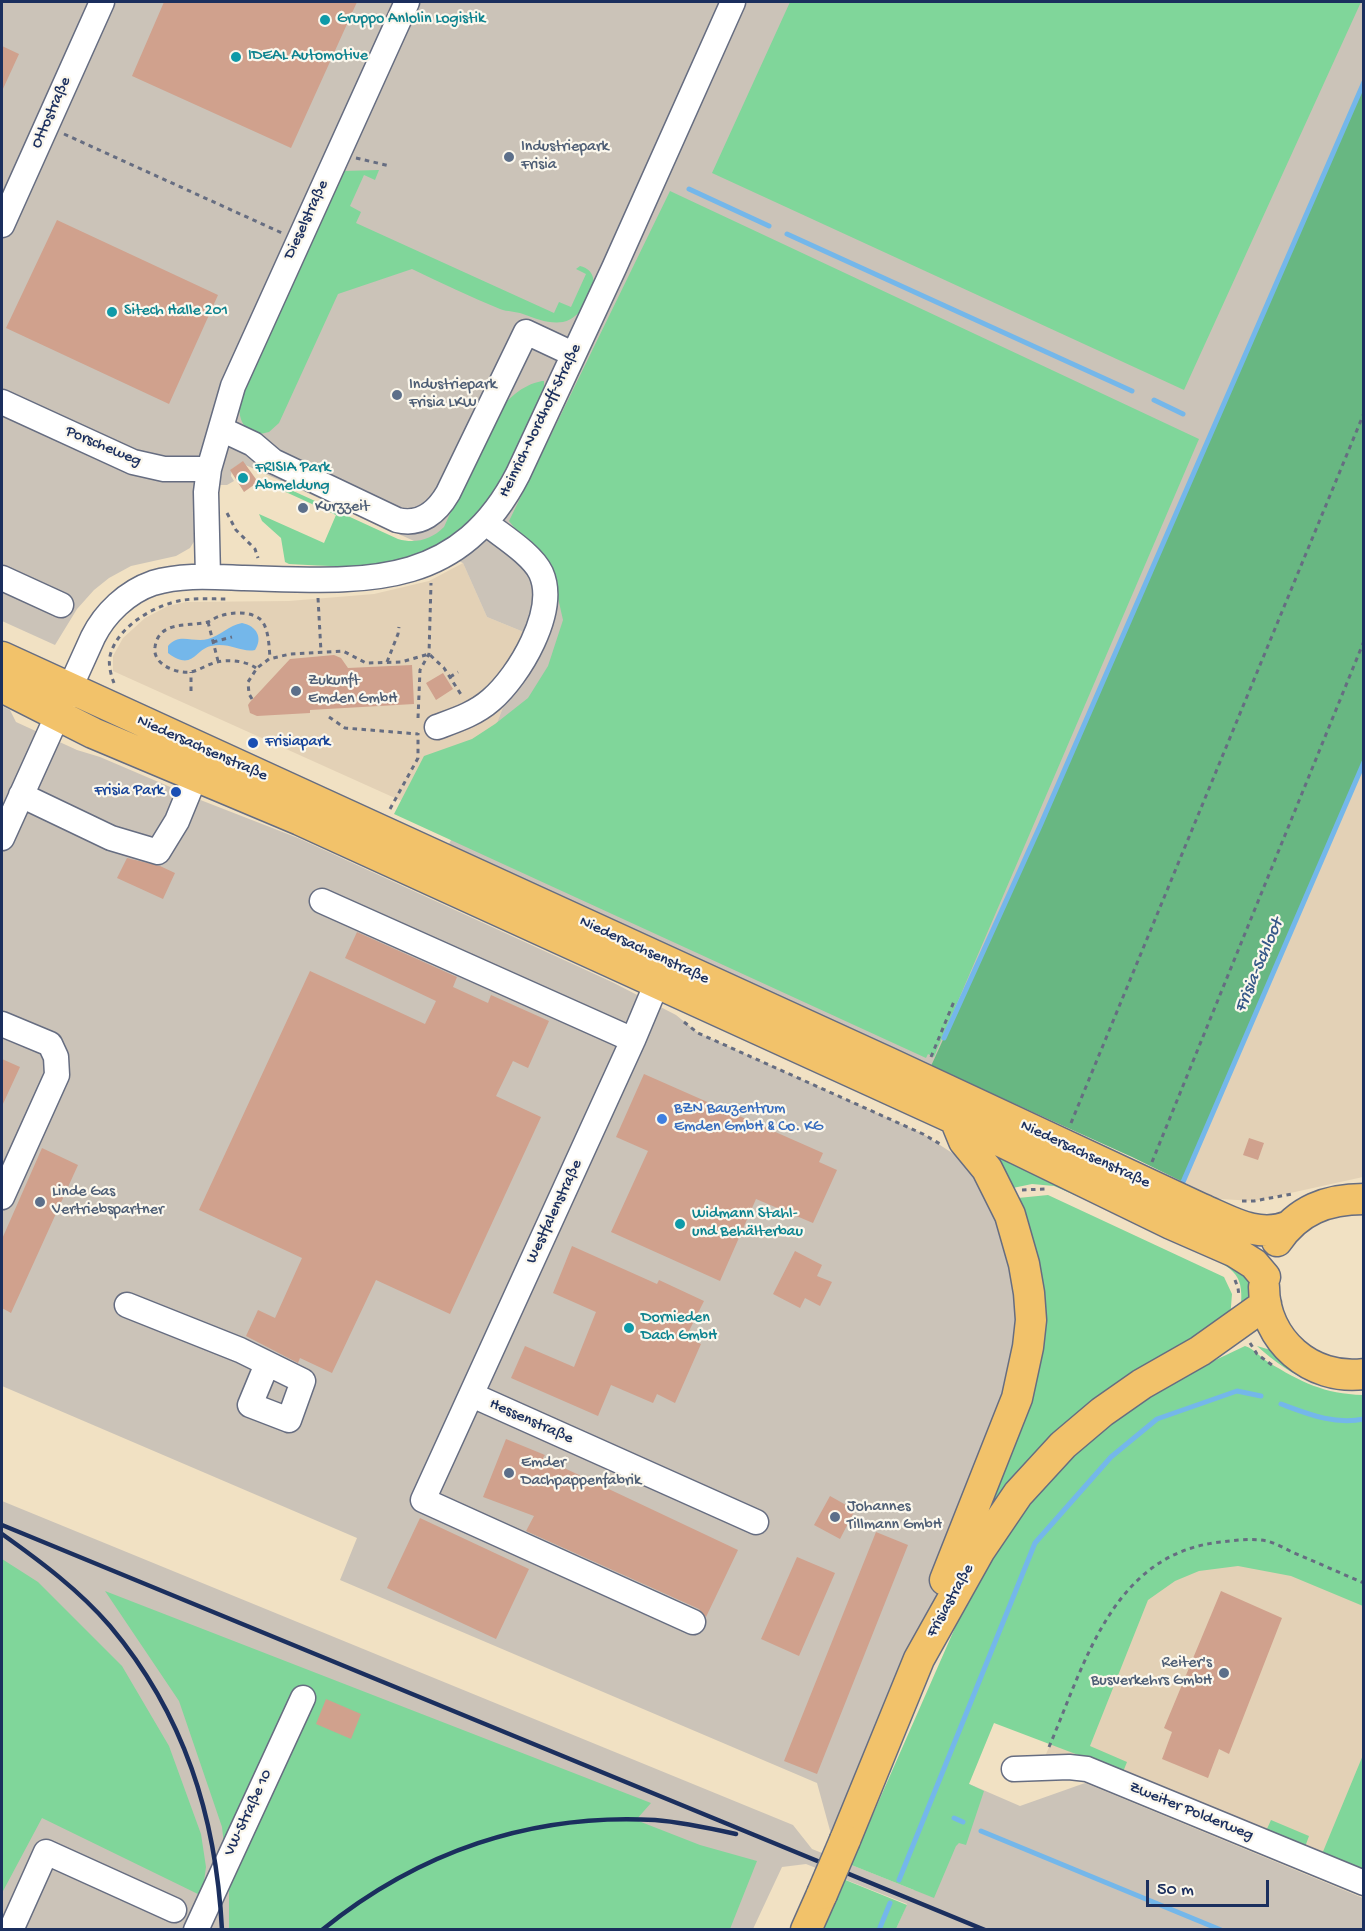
<!DOCTYPE html>
<meta charset="utf-8">
<style>
body{margin:0}
#map{position:relative;width:1365px;height:1931px;overflow:hidden;background:#f1e1c3;font-family:"Gochi Hand",sans-serif}
canvas{display:block}
.frame{position:absolute;inset:0;border:3px solid #1b2f5e;pointer-events:none}
.scale{position:absolute;left:1146px;top:1880px;width:123px;height:27px;box-sizing:border-box;border:3px solid #1b2f5e;border-top:0;padding-left:8px;font-size:18px;line-height:21px;white-space:nowrap;color:#1b2f5e;-webkit-text-stroke:4px #fbf7ec;paint-order:stroke}
</style>
<div id="map">
<canvas width="1365" height="1931"></canvas>
<div class="frame"></div>
<div class="scale">50 m</div>
</div>
<script>
const ctx = document.querySelector('canvas').getContext('2d');
ctx.lineJoin = 'round';
function paint(path, color) { ctx.fillStyle = color; ctx.fill(path, 'evenodd'); }
function strokePath(path, color, width, dash) { ctx.strokeStyle = color; ctx.lineWidth = width; ctx.lineCap = dash ? 'butt' : 'round'; ctx.setLineDash(dash || []); ctx.stroke(path); }
function drawText(font, color, halo, rows, align = 'center') {
  ctx.font = font + ' "Gochi Hand",sans-serif'; ctx.lineWidth = 4.5; ctx.setLineDash([]); ctx.textBaseline = 'middle'; ctx.strokeStyle = halo; ctx.fillStyle = color; for (const [text, x, y, turn = 0] of rows) {
    ctx.save(); ctx.translate(x, y); ctx.rotate((+turn || 0) * Math.PI / 180); ctx.textAlign = isNaN(turn) ? turn : align; if (halo) ctx.strokeText(text, 0, 0); ctx.fillText(text, 0, 0); ctx.restore();
  }
}
const built = new Path2D(`
 M463 563 487 617 531 635 457 826 113 671V656L123 638 145 618 168 606 186 602 289 601 374 594 429 581Z
 M1363 762V1177L1254 1201 1220 1199 1183 1182Z
 M1181 1550 1363 1583V1883L1087 1769 1040 1768 1102 1625Z`);
const industrial = new Path2D(`
 M2 2H1363V82L1040 826 920 1091 437 872 457 826 531 635 487 617 463 563 241 463 232 469 231 476 234 481 227 485H215L195 540 190 548 176 556 131 566 109 578 94 590 77 609 55 645 2 621Z
 M2 706 10 710 16 722 77 750 100 757 203 801 298 838 612 982 676 1015 698 1033 923 1134 983 1173 1031 1320 937 1599 831 1834 817 1783 340 1580 357 1538 2 1386Z
 M2 1501 793 1825 812 1849 914 1890 960 1780 1020 1806 1085 1783 1363 1898V1929H896L907 1904 806 1864 782 1867 753 1929H2Z`);
const green = new Path2D(`
 M790 2H1361L1184 390 712 173Z
 M379 170 375 180 364 175 350 206 361 212 356 223 554 313 559 302 571 307 586 274 576 269 580 266C610 273 584 319 563 322 549 324 536 319 523 314 515 311 508 312 500 309 471 297 441 283 412 269L338 294 279 423 269 432 256 435C240 426 239 417 239 399L343 171Z
 M670 191 1199 439 934 1057 928 1054 926 1058 394 814 424 756 472 739 495 724 528 698 548 666 563 620 553 576 509 521Z
 M542 381H544C545 407 527 431 516 453 508 468 501 484 492 498 487 505 479 512 473 518 421 573 358 568 289 564L285 562 281 538 262 521 259 514 324 543 336 515 277 488 278 484 398 539C415 544 431 540 444 527L494 416C507 400 521 385 542 381Z
 M986 1149 1107 1209 1054 1186 1032 1184 1008 1189Z
 M1048 1195 1224 1277 1232 1294 1230 1319 1105 1391 1069 1423 991 1511 986 1508 1038 1373 1018 1198Z
 M1170 1240 1242 1270 1251 1286 1250 1303 1241 1310C1241 1299 1243 1287 1237 1277 1230 1262 1186 1247 1170 1240Z
 M1245 1346C1254 1349 1260 1357 1268 1362 1301 1382 1324 1394 1363 1395V1606L1291 1576 1238 1566 1199 1571 1175 1581 1148 1600 1090 1746 1127 1762 1123 1772 994 1723 969 1784 984 1791 966 1845 959 1843 956 1846 934 1898 849 1864 859 1846 980 1571 1054 1473 1144 1394Z
 M1257 1346 1274 1351 1363 1386V1391C1316 1388 1293 1378 1257 1346Z
 M2 1559 38 1582 122 1666 169 1746 201 1834 206 1867 202 1896 42 1818 2 1893Z
 M105 1591 651 1803 636 1820 700 1845 757 1861 730 1929H229V1889L222 1827 179 1701Z
 M1363 1755V1871L1322 1854Z
 M1271 1820 1309 1836 1305 1847 1266 1831Z
 M843 1879 907 1905 896 1929 822 1930Z`);
const forest = new Path2D(`
 M1363 82V762L1183 1182 1132 1157 931 1066 1040 826Z`);
const water = new Path2D(`
 M242 623C257 626 263 638 255 650 241 653 230 642 211 646 195 649 193 672 168 653V646C179 632 193 643 208 639 220 636 229 625 242 623Z`);
const stream = new Path2D(`
 M689 189 769 226
 M787 234 1132 391
 M1154 400 1183 414
 M944 1038 1040 826 1364 82
 M1183 1182 1364 762
 M1281 1404C1308 1414 1334 1425 1364 1419
 M954 1818 963 1822
 M981 1831 1221 1930
 M899 1880 1035 1543 1111 1457 1157 1419 1237 1391 1261 1396
 M879 1930 890 1903`);
const building = new Path2D(`
 M164 2H357L291 148 132 76Z
 M2 46 19 54 2 91Z
 M57 220 218 295 169 404 6 328Z
 M243 461 258 482 244 492 230 470Z
 M334 655 341 658 348 668 412 665 414 704 310 710V713L257 716 250 713 248 705 250 702 290 659Z
 M443 673 453 689 436 700 426 683Z
 M127 858 160 866 175 873 163 899 117 878Z
 M357 932 457 977 453 987 488 1003 491 995 549 1021 528 1068 513 1061 496 1096 541 1117 450 1314 376 1280 332 1373 300 1358 298 1363 246 1336 258 1310 275 1318 302 1258 199 1210 310 971 425 1024 436 1001 345 958Z
 M2 1059 20 1067 2 1106Z
 M644 1074 823 1153 819 1162 837 1170 813 1223 756 1199 720 1281 611 1232 648 1151 616 1137Z
 M1249 1138 1264 1143 1258 1160 1243 1155Z
 M42 1148 78 1165 11 1313 2 1308V1239Z
 M572 1246 657 1284 659 1280 704 1301 686 1337 701 1344 675 1403 657 1394 653 1403 611 1385 598 1416 511 1378 525 1346 574 1367 596 1312 553 1293Z
 M795 1251 822 1265 817 1276 832 1282 820 1306 805 1298 800 1308 773 1294Z
 M506 1439 545 1455 543 1458 738 1550 706 1617 699 1609 526 1531 534 1516 483 1497Z
 M830 1496 855 1510 840 1539 814 1525Z
 M420 1518 529 1569 496 1639 387 1588Z
 M876 1532 908 1545 817 1774 784 1761Z
 M797 1557 835 1573 799 1656 761 1639Z
 M1221 1591 1282 1618 1229 1754 1219 1749 1208 1778 1162 1759 1172 1732 1164 1728Z
 M326 1699 361 1714 351 1739 316 1724Z`);
const path = new Path2D(`
 M64 134 282 233
 M356 158 390 166
 M227 513 236 530 255 549 258 558
 M318 598 321 652
 M208 622 218 661
 M213 642 232 637
 M387 662 398 634 399 627
 M256 668C246 661 228 659 217 662 208 664 200 670 191 672 176 674 152 664 155 647 159 620 188 627 208 622 212 620 216 617 220 616 231 612 250 611 260 619 269 627 269 647 270 658
 M450 677 458 672
 M114 683C111 675 108 665 110 656 117 626 156 604 184 600 198 598 212 599 226 599
 M191 691V672
 M252 699 249 694 248 682 257 668 269 659 290 654 343 651 366 663 401 662 429 654 444 668 462 696
 M329 717 345 728 418 734
 M418 718 420 670 429 654 431 583
 M390 809 418 758V733
 M684 1022 698 1033 923 1134 940 1144
 M931 1057 955 999
 M1071 1123 1364 413
 M1152 1162 1364 641
 M1022 1190 1045 1189
 M1242 1201H1254L1292 1194
 M1235 1280 1238 1288 1239 1296
 M1250 1343 1257 1354 1272 1365
 M1049 1747C1085 1663 1113 1553 1221 1542 1236 1540 1252 1538 1267 1541 1275 1543 1284 1548 1292 1552 1316 1562 1340 1573 1364 1583`);
const minor = new Path2D(`
 M2 225 102 2
 M2 402 133 462 164 469H209
 M221 429 253 444 273 461 397 520C421 526 437 512 448 493L526 332 573 354
 M208 577 206 492 209 469 233 386 407 2
 M2 578 61 605
 M437 727C456 720 475 714 491 700 519 676 558 611 541 573 532 554 502 536 486 523
 M21 795 111 838 158 852 177 821 195 777
 M2 838 93 637C105 613 127 592 153 583 182 574 215 577 244 578 359 581 457 593 518 474L614 268 733 2
 M322 901 633 1040
 M664 966 633 1040 423 1500 693 1622
 M2 1024 50 1044 56 1057 57 1075 2 1197
 M127 1305 240 1350 303 1381 289 1420 250 1405 267 1364
 M472 1395 756 1522
 M1014 1769 1069 1767 1087 1769 1364 1883
 M11 1930 46 1852 174 1910
 M196 1930 303 1698`);
const major = new Path2D(`
 M2 657 889 1063 1202 1209C1230 1221 1259 1239 1289 1226
 M2 687 93 733 300 820 955 1119 1171 1224 1235 1252 1254 1264 1265 1277
 M1277 1241C1298 1210 1327 1199 1364 1199
 M1264 1287C1264 1340 1311 1381 1364 1374
 M945 1580 1017 1398 1028 1347 1031 1320 1029 1293 1024 1264 1010 1215 987 1169 964 1141 955 1119
 M845 1840 919 1659 980 1550 1018 1494 1063 1445 1102 1412 1142 1384 1200 1351 1266 1304
 M806 1930 822 1894`);
const rail = new Path2D(`
 M2 1525 985 1930
 M2 1534C40 1561 79 1590 110 1626 184 1714 216 1816 222 1930
 M322 1930C418 1852 531 1813 655 1820 682 1822 709 1828 736 1834`);
const majorBridge = new Path2D(`
 M822 1894 845 1840`);
const markers = [
 [325,20,6,"#0f9aa8"],
 [236,57,6,"#0f9aa8"],
 [509,157,6,"#5c6f8a"],
 [112,312,6,"#0f9aa8"],
 [397,395,6,"#5c6f8a"],
 [243,478,6,"#0f9aa8"],
 [303,508,6,"#5c6f8a"],
 [296,691,6,"#5c6f8a"],
 [253,743,6,"#1a4fb4"],
 [176,792,6,"#1a4fb4"],
 [662,1119,6,"#3f7fe0"],
 [40,1202,6,"#5c6f8a"],
 [680,1224,6,"#0f9aa8"],
 [629,1328,6,"#0f9aa8"],
 [509,1473,6,"#5c6f8a"],
 [835,1517,6,"#5c6f8a"],
 [1224,1673,6,"#5c6f8a"]
];
const cultureNames = [
 ["Gruppo Anlolin Logistik",337,20],
 ["IDEAL Automotive",248,57],
 ["Sitech Halle 201",124,312],
 ["FRISIA Park",255,469],
 ["Abmeldung",255,487],
 ["Widmann Stahl-",692,1215],
 ["und Behälterbau",692,1233],
 ["Dornieden",641,1319],
 ["Dach GmbH",641,1337]
];
const streetNames = [
 ["Ottostraße",52,113,-66],
 ["Dieselstraße",307,220,-65],
 ["Heinrich-Nordhoff-Straße",541,421,-64],
 ["Porscheweg",103,447,23],
 ["Niedersachsenstraße",202,749,24],
 ["Niedersachsenstraße",644,951,25],
 ["Niedersachsenstraße",1085,1155,25],
 ["Westfalenstraße",555,1212,-65],
 ["Hessenstraße",531,1422,24],
 ["Frisiastraße",951,1601,-61],
 ["Zweiter Polderweg",1191,1812,22],
 ["VW-Straße 10",249,1813,-65]
];
const serviceNames = [
 ["Industriepark",521,148],
 ["Frisia",521,166],
 ["Industriepark",409,386],
 ["Frisia LKW",409,404],
 ["Kurzzeit",315,508],
 ["Zukunft",308,682],
 ["Emden GmbH",308,700],
 ["Linde Gas",52,1193],
 ["Vertriebspartner",52,1211],
 ["Emder",521,1464],
 ["Dachpappenfabrik",521,1482],
 ["Johannes",847,1508],
 ["Tillmann GmbH",847,1526],
 ["Reiter's",1212,1664,"right"],
 ["Busverkehrs GmbH",1212,1682,"right"]
];
const transitNames = [
 ["Frisiapark",265,743],
 ["Frisia Park",164,792,"right"]
];
const shopNames = [
 ["BZN Bauzentrum",674,1110],
 ["Emden GmbH & Co. KG",674,1128]
];
const waterNames = [
 ["Frisia-Schloot",1260,966,-67]
];
paint(built, '#e3d1b6');
paint(industrial, '#cbc3b8');
paint(green, '#80d69a');
paint(forest, '#68b782');
paint(water, '#74b7ea');
strokePath(stream, '#74b7ea', 5);
paint(building, '#d0a18d');
strokePath(minor, '#666d81', 27);
strokePath(major, '#666d81', 33);
strokePath(path, '#666d81', 3, [4.5, 4.5]);
strokePath(minor, '#fff', 24);
strokePath(major, '#f2c26a', 30);
strokePath(rail, '#1b2f5e', 4.5);
strokePath(majorBridge, '#666d81', 33, []);
strokePath(majorBridge, '#f2c26a', 30);
for (const [x, y, r, color] of markers) { const dot = new Path2D(); dot.arc(x, y, r, 0, 2 * Math.PI); ctx.fillStyle = color; ctx.fill(dot); strokePath(dot, '#fbf7ec', 2); }
drawText('16px', '#0d838f', '#fbf7ec', cultureNames, 'left');
drawText('16px', '#1b2f5e', '#fbf7ec', streetNames);
drawText('16px', '#4e5e75', '#fbf7ec', serviceNames, 'left');
drawText('16px', '#164399', '#fbf7ec', transitNames, 'left');
drawText('16px', '#366cbe', '#fbf7ec', shopNames, 'left');
drawText('italic 18px', '#365888', '#fbf7ec', waterNames);
</script>
